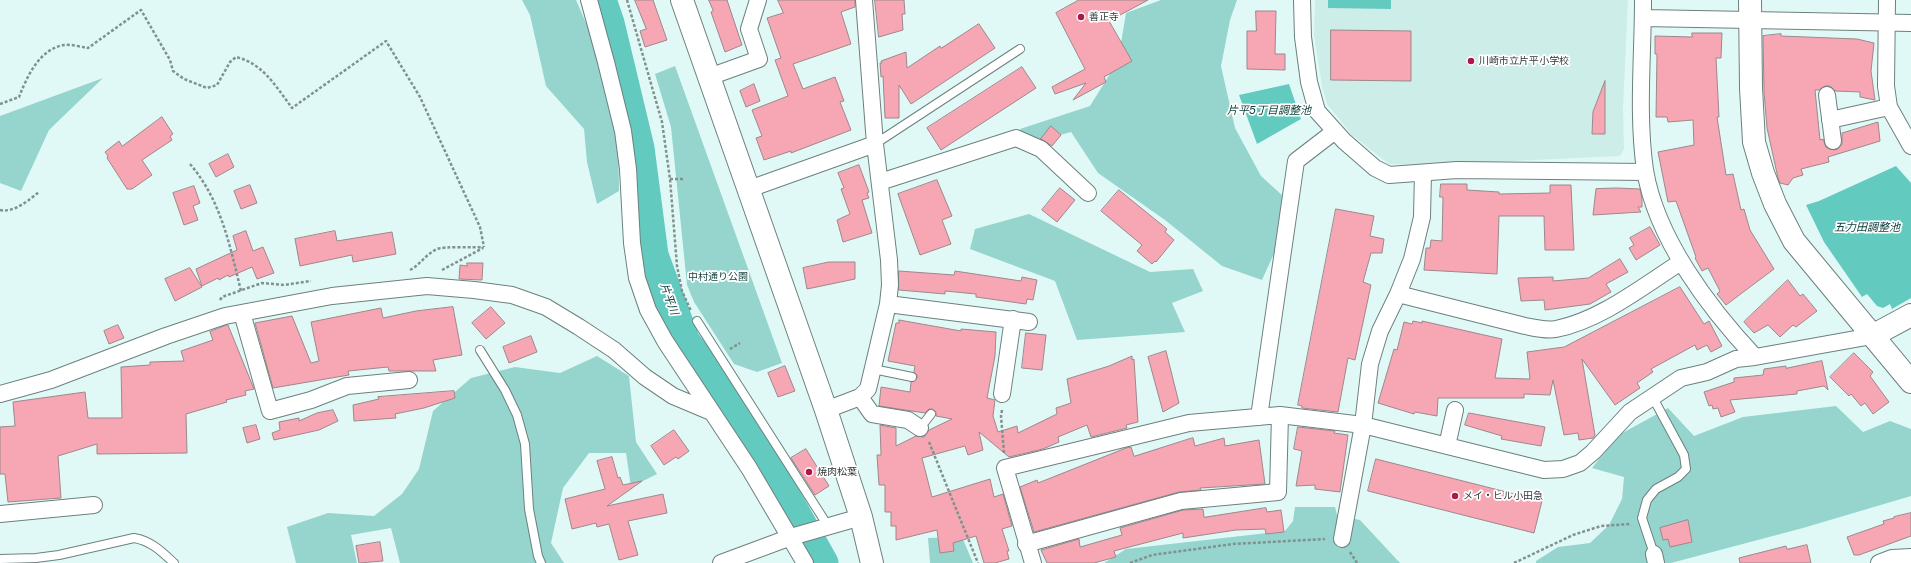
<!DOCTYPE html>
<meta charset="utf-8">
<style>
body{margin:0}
canvas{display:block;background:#e1f9f6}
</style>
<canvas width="1911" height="563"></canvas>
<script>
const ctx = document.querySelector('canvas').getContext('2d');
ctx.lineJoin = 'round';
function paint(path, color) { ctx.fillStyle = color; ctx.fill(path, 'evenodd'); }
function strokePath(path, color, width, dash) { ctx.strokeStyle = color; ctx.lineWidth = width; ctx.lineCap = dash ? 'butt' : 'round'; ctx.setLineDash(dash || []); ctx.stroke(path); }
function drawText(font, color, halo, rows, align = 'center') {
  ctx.font = font + ' "Public Sans","Noto Sans JP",sans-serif'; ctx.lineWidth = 3.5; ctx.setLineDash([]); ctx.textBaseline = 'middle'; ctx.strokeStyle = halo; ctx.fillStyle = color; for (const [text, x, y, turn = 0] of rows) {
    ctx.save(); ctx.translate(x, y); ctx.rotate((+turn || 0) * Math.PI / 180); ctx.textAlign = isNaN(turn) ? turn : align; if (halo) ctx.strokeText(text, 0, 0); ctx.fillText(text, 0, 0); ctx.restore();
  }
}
const built = new Path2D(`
 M1315 0H1628L1623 108 1624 149 1620 156 1425 165 1389 164 1352 135 1327 104 1322 86 1314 35Z`);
const green = new Path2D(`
 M522 0H576L599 53 618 126 619 191 597 204 587 162 584 129 546 86 530 15Z
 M1161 0H1237L1230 20 1221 66 1235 128 1261 176 1295 207 1262 280 1222 266 1165 220 1098 173 1071 132 1028 144 1020 129 1090 106 1118 61 1126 13Z
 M675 66 782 363 757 372 734 364 694 302 687 285 671 127 655 74Z
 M103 78 49 130 21 191 0 183V116Z
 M1029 214 1150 272 1193 269 1203 291 1172 303 1185 332 1077 340 1055 281 970 249 975 229Z
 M597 356 629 376 636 442 657 474 631 487 626 453H589L563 488 551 543 564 563H400L391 528 351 535 357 563H296L287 527 328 513 374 516 402 494 419 469 433 411 471 378 515 367 560 373Z
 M1836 406 1863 432 1890 421 1911 429V496L1803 528 1671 563H1536V561L1558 547 1590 543 1609 525 1622 499 1624 477 1592 468 1617 436 1668 408 1694 436 1743 417Z
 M1295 507H1335L1337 515 1360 520 1400 563H1104L1126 549 1285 531 1293 521Z
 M962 537 973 563H930L928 538Z`);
const water = new Path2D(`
 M1328 0H1391V9L1328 8Z
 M1289 84 1301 119 1257 144 1239 95Z
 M1896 166 1911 183V298L1892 309 1890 304 1883 308 1877 306 1867 294 1862 297 1824 242 1806 205 1819 201Z`);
const river = new Path2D(`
 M601 0 609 23 639 148 653 255 685 342 730 398 823 563`);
const building = new Path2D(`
 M635 0H653L667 40 645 47 640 31 646 29Z
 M709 0H727L742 45 725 52 711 12 713 11Z
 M778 0H855V7L841 12 851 44 793 64 803 89 835 77 844 101 840 102 851 130 791 153V151L764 160 756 138 762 136 752 110 788 96 775 60 781 58 767 18 783 13Z
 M875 0H904L905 14H902L903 30 879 37Z
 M1079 0H1148L1109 21 1132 61 1104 77 1106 82 1073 100 1086 83 1055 94 1052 87 1085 69 1056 13Z
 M1256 11H1276L1275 54H1285V70L1247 69V31H1256Z
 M979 24 995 48 911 104 899 85V118H885L883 76 881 77 880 63H882L881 61 906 52 907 68 940 46 941 48Z
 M1331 30 1411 31V81L1331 80Z
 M1692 33H1722L1721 58H1716L1719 117H1717L1726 175 1733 174 1741 210 1744 209 1750 230 1774 269 1726 305 1717 294 1720 291 1708 268 1702 271 1695 258 1696 257 1676 201 1668 202 1658 152 1694 145 1693 120 1668 122 1667 117H1656L1657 54H1655V36L1692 37Z
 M1781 34V36L1857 39 1874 43 1871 71 1875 100 1860 97V92L1835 91 1830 86H1825L1819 90H1815L1820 140 1823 139 1826 147 1834 150 1838 149 1842 144V133L1878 122 1880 141 1828 157 1829 162 1801 169 1803 175 1793 178 1788 185 1780 183 1778 178 1767 128 1764 92 1763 36Z
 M1022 67 1036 88 941 150 927 128Z
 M1605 81V134H1592L1593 112Z
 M754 84 760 101 746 107 740 91Z
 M162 117 173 134 170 136 172 140 142 160 152 175 132 189H127L107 158 108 156 105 152 119 141 122 146Z
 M1051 126 1061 135 1052 146 1041 139Z
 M228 154 234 167 216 177 209 164Z
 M859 165 869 192 867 193 869 198 862 200 872 233 843 242 837 220 850 214 841 189 844 188 838 173Z
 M937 180 952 216 942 220 951 244 920 255 898 194Z
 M1441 184H1467V190L1499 192V194L1550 193V185H1571L1574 250H1545L1544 216H1499L1497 274 1424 270 1426 248H1430L1431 240 1442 241 1443 197H1440Z
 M250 185 257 203 241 209 234 191Z
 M194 186 200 203 193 206 198 220 184 225 173 193Z
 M1060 188 1075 200 1057 222 1042 210Z
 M1617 188 1640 189 1642 199V207H1638L1641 212 1593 215 1596 189Z
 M1119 190 1167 229 1165 232 1174 240 1156 262 1155 261 1152 264 1137 251 1142 245 1101 211Z
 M1336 209 1374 216 1370 236 1384 239 1382 253H1371L1363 282 1371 285 1355 360 1348 358 1338 412 1302 408V406L1298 405Z
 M1650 227 1660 245 1636 260 1629 248 1634 245 1630 238Z
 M246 231 253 251 263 247 274 273 257 279 252 267 229 277 228 275 219 280 218 278 202 286 196 269 237 250 233 236Z
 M335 231 337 241 392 232 396 254 353 262 352 255 300 266 295 239Z
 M1620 259 1628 272 1606 284 1611 292 1590 304 1545 310 1544 300 1521 301 1518 278 1553 277V281L1588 278Z
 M829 262H855V279L807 289 803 268Z
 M467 263H483L482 280 459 279 460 265 467 266Z
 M190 268 202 287 175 301 165 279Z
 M899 271 954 275 955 271 1021 281 1022 277 1037 280 1033 300 1027 299 1026 304 976 297V294L945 291V294L899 290Z
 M1788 280 1800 296 1803 294 1817 311 1796 327 1793 325 1780 337 1768 325 1754 333 1744 322Z
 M1680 287 1704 324 1709 321 1722 346 1711 352 1707 345 1697 350 1695 345 1651 369 1653 372 1637 383 1640 388 1615 405 1582 359 1595 435 1593 438 1579 440 1578 433 1564 435 1553 380 1550 395 1524 394V398H1438L1437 416 1415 412 1414 414 1378 403 1394 349 1397 350 1404 322 1412 324 1413 321 1422 323V321L1502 339 1495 378 1530 379 1527 352 1564 347Z
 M453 307 462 355 433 360 436 371H389L388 367 348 371 349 375 273 388 255 323 292 316 311 363 319 361 311 322 381 308 383 318 416 311Z
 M491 307 505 323 486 339 472 323Z
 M899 320 961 331V329L996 332 995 356 987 398 995 400 993 416 998 432 1017 426 1018 433 1057 414 1056 408 1071 403 1067 379 1109 366 1132 356V360L1134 359 1138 422 1126 425 1127 428 1091 437 1087 425 1058 437 1059 442 1043 449 1009 457 979 432 983 450 968 455 965 446 922 458 932 497 990 479 994 497 1003 494 1012 526 1002 529 1009 551H1007L1009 559 995 563H984L976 536 953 543 954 551 940 553 937 530 896 540V526H891V512H885V485H879L877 455H881L880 425 896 428V446L916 436 924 437 929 430 952 419 936 416V412L932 409H929L925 413 879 406 881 387 910 392 911 382 917 378V375L914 372 915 366 888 361 896 323H899Z
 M118 325 124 338 109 344 104 331Z
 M228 325 254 389 245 391 246 395 226 400 227 402 186 414 187 453 97 454V444L58 456 61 498 8 502 5 474H0V427L15 426 13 402 85 392 88 418H122L121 367 150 365V362L184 361 181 351 213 340 210 332Z
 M1026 333 1046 335 1042 370 1022 368Z
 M531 336 537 352 509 363 503 347Z
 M1166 351 1179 403 1163 412 1148 357Z
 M1854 353 1873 372 1870 376 1889 402 1873 414 1865 403 1861 406 1851 394 1849 396 1830 377Z
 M1822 361 1828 390 1824 386 1797 391V394L1730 400 1735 412 1721 417 1718 408 1713 409 1712 405 1709 406 1704 392 1734 382V378L1763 375 1764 369 1786 366V368Z
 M785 366 795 391 778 397 768 373Z
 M454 391 455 398 424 408 395 414 396 418 354 421 353 405 379 399 378 397Z
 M333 410 338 421 319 430 274 440 272 433 280 430 279 422 299 418V421L317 413Z
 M1469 413 1545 427 1541 446 1501 439 1502 436 1465 425Z
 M256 425 260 439 247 443 243 428Z
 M1298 427 1335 431 1334 433 1348 435 1340 492 1315 489V485L1296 486 1302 451 1294 449Z
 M674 430 689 451 678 459 676 457 664 465 651 446Z
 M1193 438 1195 446 1224 438 1225 446 1259 440 1265 484 1200 488 1201 490 1179 492 1034 532 1020 487 1037 480 1038 483 1126 448 1131 447 1134 456Z
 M806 449 829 486 815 495 791 458Z
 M612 457 618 478 620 477 623 485 642 481 607 506 663 494 667 513 628 521 638 555 619 560 609 524 597 527 596 523 572 529 565 499 605 489 597 461Z
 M1376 459 1542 501 1534 533 1368 491Z
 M1266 508 1267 512 1281 510 1284 532 1266 534 1265 529 1236 530 1183 538V533L1114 551 1116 557 1094 563H1047L1041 550 1079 539 1080 547 1122 535 1120 528 1183 510 1203 509 1204 517Z
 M1911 513V536L1859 555H1854L1847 537 1884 524 1883 521 1894 518V517Z
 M1688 520 1692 542 1670 547 1668 539 1663 540 1660 528Z
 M380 542 383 561 359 563 356 546Z
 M1807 545 1811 563H1740L1739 558 1786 546 1787 549Z`);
const path = new Path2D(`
 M627 0 662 122 670 179 677 266 682 291 691 311
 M0 104 19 97C27 77 39 49 64 45 71 44 81 47 88 48L141 10 170 60 173 71 184 79 207 88 217 85 230 62 236 57C263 63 277 88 292 108L386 41 420 97 480 227 484 247
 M190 164C221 200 230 246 241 291
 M670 179H683
 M0 210C14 213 29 200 39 192
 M410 270C420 265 426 254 437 249 445 246 473 248 484 247
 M442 270 483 248
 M220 300 222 297 262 283 284 285 311 281
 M730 349 740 343
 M1002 410 1001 416 1004 453
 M929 442 978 563
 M1350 552 1357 563
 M1130 563 1152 555 1233 544 1325 539
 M1514 563 1573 535 1601 526 1630 524 1631 525`);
const lane = new Path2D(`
 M875 144 1020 49
 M697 321 828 526
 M480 350 505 390 517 415 525 444 529 509 538 556 541 563
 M873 369 912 377
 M1652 396 1684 455 1686 469 1678 477 1656 489 1647 500 1642 518 1654 554
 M920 428 931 414
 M0 559 36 558 59 555 134 538C151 541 161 551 174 563`);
const street = new Path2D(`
 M589 0 606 62 623 131 628 169 632 243 637 278 648 310 665 341 749 468 805 563
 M1302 0 1303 37 1309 82 1317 111 1344 141 1375 168 1389 175 1457 170 1645 172
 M1643 0C1643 56 1637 114 1645 170 1656 238 1709 308 1755 357
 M1887 0 1886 86 1889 107 1911 146
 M1643 18 1911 23
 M709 77 759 59 749 29 758 0
 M1827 95 1833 141
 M1830 120 1889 107
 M880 182 1016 138 1041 149 1088 193
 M749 189 875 144
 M1398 294 1525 326C1535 328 1546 331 1556 329 1601 320 1643 286 1681 262
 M888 304 1029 322
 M242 313 270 411 311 400 347 386 409 380
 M0 394 51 380 166 336 225 316 332 296 427 286 474 290 512 295 546 307 579 327 614 350 645 377 673 396 711 412
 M1002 394 1013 319
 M860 397 872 414 908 420 920 428
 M826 410 860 397 868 389 888 304 890 285 889 260 875 144 864 0
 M1259 417 1296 161 1335 131
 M1447 446 1455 410
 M0 514 94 505
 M1342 539 1363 425 1370 364 1380 331 1398 294 1412 259 1422 217 1423 173
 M1026 544 1181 501 1278 492 1280 415
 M1654 554 1656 563
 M721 563 791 537 861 517
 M1033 563 1005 468 1189 423 1280 415 1363 425 1544 470 1563 469 1580 463 1593 452 1630 412 1681 378 1707 372 1736 359 1755 357 1872 336
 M1879 563 1892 558 1911 557`);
const secondary = new Path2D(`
 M682 0 826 410 861 517 872 563
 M1750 0 1751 88 1754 142 1763 173 1775 204 1794 241 1911 382
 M1872 336 1911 315`);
const markers = [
 [1081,17,4,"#ab1849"],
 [1471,61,4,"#ab1849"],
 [809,472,4,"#ab1849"],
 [1455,496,4,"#ab1849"]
];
const poiNames = [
 ["善正寺",1089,17],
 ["川崎市立片平小学校",1479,61],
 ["焼肉松葉",817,472],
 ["メイ・ヒル小田急",1463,496]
];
const parkNames = [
 ["中村通り公園",718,277]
];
const waterNames = [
 ["片平5丁目調整池",1269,111],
 ["五力田調整池",1867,228],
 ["片平川",669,299,70]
];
paint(built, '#cdede9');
paint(green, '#95d5cd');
paint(water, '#63cac0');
strokePath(river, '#63cac0', 31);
paint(building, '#f7a6b3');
strokePath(building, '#9d888b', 1);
strokePath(lane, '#6c817e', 10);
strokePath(street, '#6c817e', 18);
strokePath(secondary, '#6c817e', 24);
strokePath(path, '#81918f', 2.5, [3, 2]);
strokePath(lane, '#fff', 8);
strokePath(street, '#fff', 16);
strokePath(secondary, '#fff', 22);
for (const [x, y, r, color] of markers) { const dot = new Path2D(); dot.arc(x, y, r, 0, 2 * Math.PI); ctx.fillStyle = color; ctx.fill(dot); strokePath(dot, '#fff', 1.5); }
drawText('10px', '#303938', '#fff', poiNames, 'left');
drawText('10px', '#184642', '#fff', parkNames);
drawText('italic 11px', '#0f403b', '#fff', waterNames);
</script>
